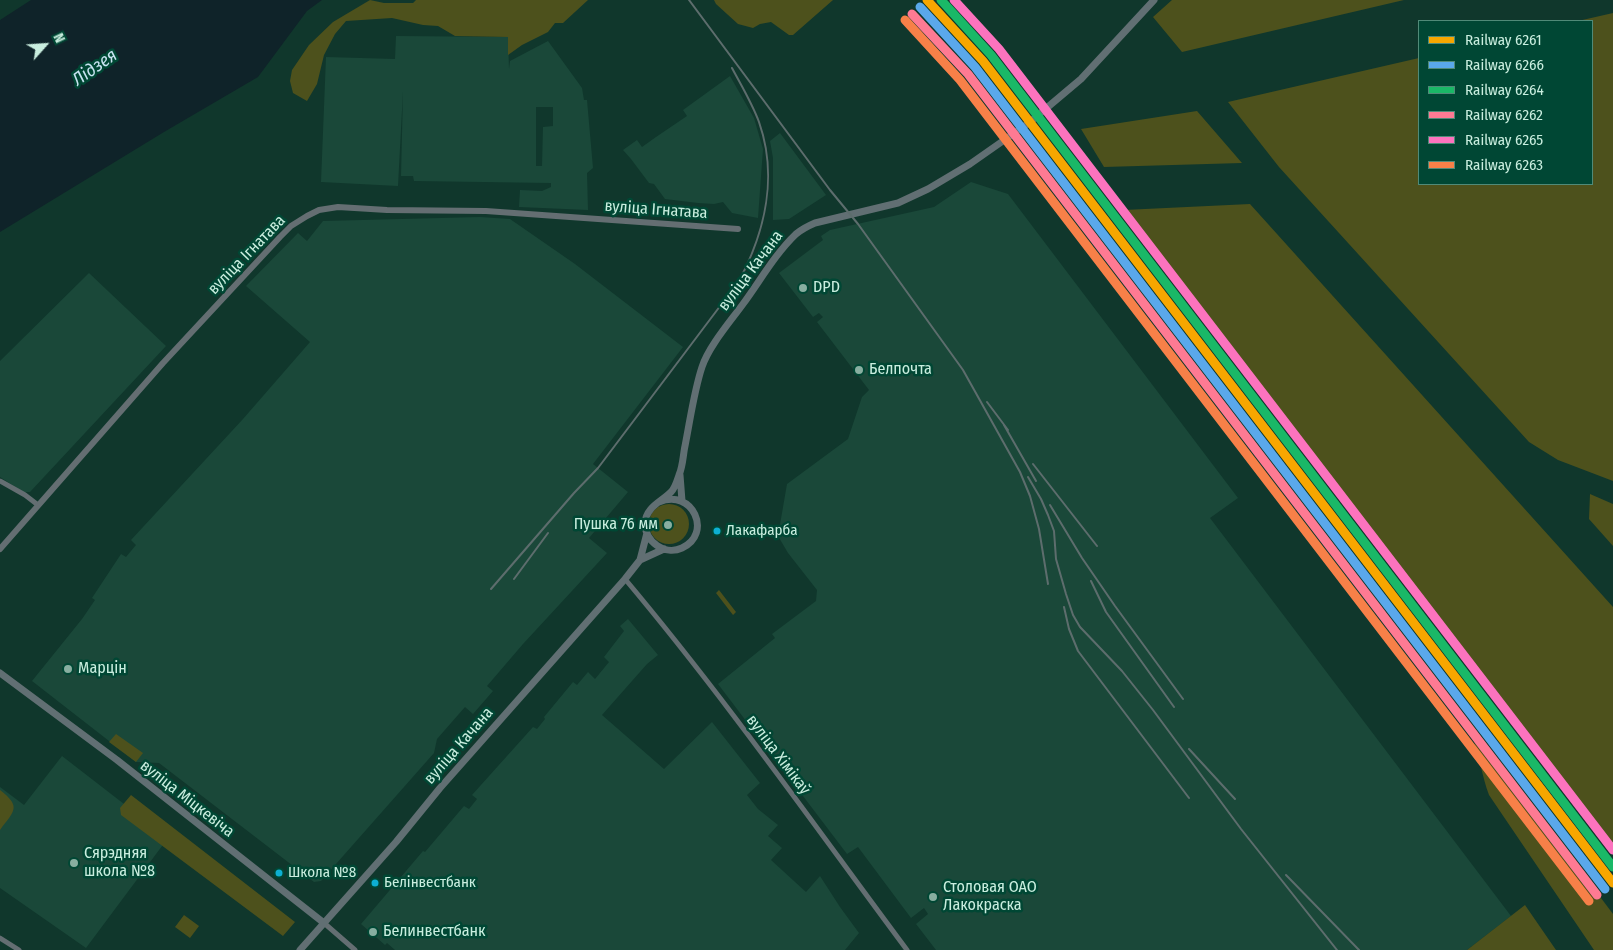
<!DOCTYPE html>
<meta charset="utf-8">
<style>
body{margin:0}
#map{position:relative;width:1613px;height:950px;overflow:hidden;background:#10372c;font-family:"Fira Sans Condensed",sans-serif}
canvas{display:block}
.legend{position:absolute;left:1418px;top:20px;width:175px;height:165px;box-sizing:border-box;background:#004734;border:1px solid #508a78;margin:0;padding:6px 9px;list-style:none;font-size:15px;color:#c9eedf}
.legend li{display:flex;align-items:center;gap:10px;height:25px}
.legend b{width:25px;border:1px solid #508a78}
.north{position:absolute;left:20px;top:20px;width:50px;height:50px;-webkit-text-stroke:4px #004734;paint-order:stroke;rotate:64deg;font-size:14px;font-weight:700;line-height:20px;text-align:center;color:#c9eedf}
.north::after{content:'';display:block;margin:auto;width:18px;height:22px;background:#c9eedf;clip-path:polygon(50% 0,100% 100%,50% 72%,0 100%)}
</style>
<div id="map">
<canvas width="1613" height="950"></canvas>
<ul class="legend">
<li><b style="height:6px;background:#f7a600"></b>Railway 6261</li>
<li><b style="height:6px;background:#5aa8eb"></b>Railway 6266</li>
<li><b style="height:6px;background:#1ab867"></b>Railway 6264</li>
<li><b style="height:6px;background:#fe7a93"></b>Railway 6262</li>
<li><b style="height:6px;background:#fc73be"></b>Railway 6265</li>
<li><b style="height:6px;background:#f78048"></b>Railway 6263</li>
</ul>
<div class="north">N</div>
</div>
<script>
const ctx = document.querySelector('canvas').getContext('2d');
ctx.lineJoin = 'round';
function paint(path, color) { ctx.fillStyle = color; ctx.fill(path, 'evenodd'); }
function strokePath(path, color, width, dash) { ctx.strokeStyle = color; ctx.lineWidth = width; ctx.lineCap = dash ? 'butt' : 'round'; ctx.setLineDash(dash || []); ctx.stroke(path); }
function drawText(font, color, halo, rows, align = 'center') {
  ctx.font = font + ' "Fira Sans Condensed",sans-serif'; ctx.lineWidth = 5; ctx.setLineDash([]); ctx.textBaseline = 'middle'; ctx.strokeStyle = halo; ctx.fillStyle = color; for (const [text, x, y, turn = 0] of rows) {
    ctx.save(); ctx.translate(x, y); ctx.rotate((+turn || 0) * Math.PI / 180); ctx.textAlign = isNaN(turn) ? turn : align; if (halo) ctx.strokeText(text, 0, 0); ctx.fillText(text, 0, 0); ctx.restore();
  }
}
const built = new Path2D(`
 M396 36 508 37 509 69 510 61 548 41 582 88 584 100H587L593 168 587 173 588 210 519 207 520 190 542 191 551 187V183L414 181 413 176H401L403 91 398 186 321 182 326 57 395 59ZM536 107H553V126L543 127 542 166H536Z
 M730 76 754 118 763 149 758 218 732 213 723 202 714 204 698 203 665 199 654 184 649 183 631 159 623 150 637 140 642 147 656 137 687 116 683 110Z
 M780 133 826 195 789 219 773 220V158L770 141Z
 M971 182 1008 194 1238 498 1210 518 1511 916 1467 950H936L916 924 928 914 924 908 911 918 858 847 847 854 718 684 775 638 772 634 816 601 817 590 788 553 778 536 787 484 848 439 862 397 869 390 817 322 823 317 819 313 813 317 779 273 823 240 821 236 830 230 934 207Z
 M480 217 510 219 575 264 683 347 593 464 628 492 589 538 607 553 523 644 487 686 493 691 473 714 465 707 437 739 434 753 321 881 314 882 159 763 136 762 32 681 82 619 95 600 92 598 121 554 126 557 136 545 131 540 243 419 310 342 246 286 298 233 307 241 323 221Z
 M89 273 166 346 30 492H23L0 477V361Z
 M628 619 658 655 647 664 602 715 664 769 712 722 760 783 747 795 758 809 778 825 768 836 782 848 771 860 806 892 820 876 840 907 859 933 845 950H395L387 943 385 945 361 924 423 851 425 852 464 806 469 809 477 799 472 795 533 727 537 729 545 719 544 717 573 682 577 685 588 672 595 679 609 662 604 657 624 631 620 626Z
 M62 756 168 838 86 948 0 888V787L24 805Z`);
const green = new Path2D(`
 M370 0 384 3H413L416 0H588L563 23H555L548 32 522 45 508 55V37L455 36 438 26 423 25 392 18 346 21 335 34 324 55 317 84 307 101 293 93 290 81 292 70 309 45 333 22Z
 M714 0H833L793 35H789L771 22 760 24 753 28 738 24 716 4Z
 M1172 0H1404L1182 52 1153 17Z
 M1613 13V481L1558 460 1529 442 1279 167 1228 102 1419 58V184H1592V21H1578Z
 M1197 111 1242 163 1104 167 1081 129Z
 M1250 204 1613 607V848L1124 210Z
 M1590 494 1613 504V546L1589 519Z
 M649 524a20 20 0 1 1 40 0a20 20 0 1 1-40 0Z
 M719 590 736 612 733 615 716 593Z
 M116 734 143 753 136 762 109 742Z
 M1477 737 1487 746 1613 914V950H1594L1489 795C1482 776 1480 758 1473 738Z
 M0 790C22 807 14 811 0 830Z
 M131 795 295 922 283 936 121 815 120 808Z
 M1525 905 1556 950H1467Z
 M184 915 199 926 190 938 175 927Z`);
const water = new Path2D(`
 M31 0H322L307 11 258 77 164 132 0 232V20Z`);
const minor = new Path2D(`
 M0 481 25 495 38 505
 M625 579C725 698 814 825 907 950
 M324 923 355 950
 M0 938 19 950`);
const tertiary = new Path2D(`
 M0 549 163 363 280 237 291 226 307 216 319 210 338 207 387 210 486 211 738 229`);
const secondary = new Path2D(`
 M680 475 682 501
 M659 502C693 488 713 534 682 548 665 556 645 542 645 523 646 507 661 502 671 492 675 488 677 481 679 475 683 466 683 455 685 446 690 421 694 391 702 367 709 346 730 322 743 304 760 281 775 254 796 234 802 229 808 226 815 223L898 203 928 189 970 164 1030 122 1081 79 1154 0
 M640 560 664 549
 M0 673 117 760 324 923
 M300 950 396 842 440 788 625 579 640 560 647 533`);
const rail = new Path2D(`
 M689 0 830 190 858 224 963 370 1020 472 1030 496 1039 529 1048 584
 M987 402 1008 430
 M1004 425 1036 481
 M1033 464 1097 546
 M1028 477 1041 499 1048 515 1054 531 1056 559 1066 594 1073 615 1080 627 1122 671 1153 710 1241 829 1337 950
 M1050 505 1082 558 1115 606 1183 699
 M514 579 548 533
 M1091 581 1106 612 1174 707
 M491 589 574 493 598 468 739 281C765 232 778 176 759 122 752 103 741 85 732 68
 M1064 607 1069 629 1078 651 1189 798
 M1189 749 1235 799
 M1286 875 1359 950`);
const rail1 = new Path2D(`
 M927 0 983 61 1613 883`);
const rail2 = new Path2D(`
 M920 7 975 67 1605 889`);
const rail3 = new Path2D(`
 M941 0 991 55 1613 867`);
const rail4 = new Path2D(`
 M912 14 968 74 1597 895`);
const rail5 = new Path2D(`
 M954 0 999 49 1613 850`);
const rail6 = new Path2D(`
 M905 20 960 80 1589 901`);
const markers = [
 [803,288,5,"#88aea0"],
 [859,370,5,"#88aea0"],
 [668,525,5,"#88aea0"],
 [717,531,4.5,"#0dafd3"],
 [68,669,5,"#88aea0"],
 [74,863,5,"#88aea0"],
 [279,873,4.5,"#0dafd3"],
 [375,883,4.5,"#0dafd3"],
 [933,897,5,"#88aea0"],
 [373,932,5,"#88aea0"]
];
const busNames = [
 ["Лакафарба",726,531],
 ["Школа №8",288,873],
 ["Белінвестбанк",384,883]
];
const streetNames = [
 ["вуліца Ігнатава",656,210,4],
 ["вуліца Ігнатава",247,255,-46],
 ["вуліца Качана",751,271,-53],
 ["вуліца Качана",459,746,-49],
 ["вуліца Хімікаў",778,755,53],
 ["вуліца Міцкевіча",187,799,38]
];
const poiNames = [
 ["DPD",813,288],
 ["Белпочта",869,370],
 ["Пушка 76 мм",658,525,"right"],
 ["Марцін",78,669],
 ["Сярэдняя",84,854],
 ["школа №8",84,872],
 ["Столовая ОАО",943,888],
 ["Лакокраска",943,906],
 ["Белинвестбанк",383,932]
];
const waterNames = [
 ["Лідзея",95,68,-35]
];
paint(built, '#1a4839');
paint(green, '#4d511c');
paint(water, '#0f2329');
strokePath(minor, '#646e72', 5);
strokePath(tertiary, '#646e72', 6);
strokePath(secondary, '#616f73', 7);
strokePath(rail, '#5d6d6d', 2);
strokePath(rail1, '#f7a600', 9);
strokePath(rail2, '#5aa8eb', 9);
strokePath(rail3, '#1ab867', 9);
strokePath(rail4, '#fe7a93', 9);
strokePath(rail5, '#fc73be', 9);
strokePath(rail6, '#f78048', 9);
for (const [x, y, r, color] of markers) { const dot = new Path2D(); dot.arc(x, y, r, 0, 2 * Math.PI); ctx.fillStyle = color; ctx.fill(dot); strokePath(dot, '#004734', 2); }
drawText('15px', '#c9eedf', '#004734', busNames, 'left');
drawText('16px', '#c9eedf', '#004734', streetNames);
drawText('16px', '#c9eedf', '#004734', poiNames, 'left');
drawText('italic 18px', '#c8e3f1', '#004734', waterNames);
</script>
